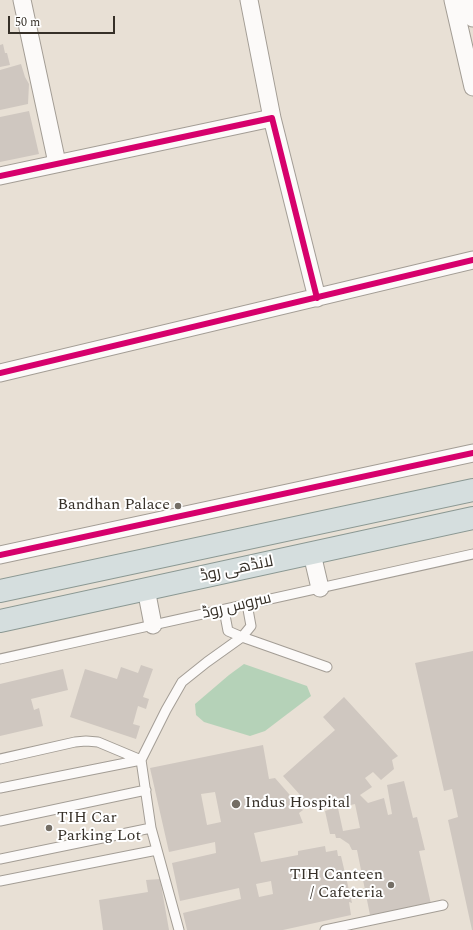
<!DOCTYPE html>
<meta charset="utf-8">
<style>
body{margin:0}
#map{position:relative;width:473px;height:930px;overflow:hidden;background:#e8e0d5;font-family:Spectral,serif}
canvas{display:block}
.scale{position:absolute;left:8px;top:16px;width:107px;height:18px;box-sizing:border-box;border:2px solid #363028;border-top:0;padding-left:5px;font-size:12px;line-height:14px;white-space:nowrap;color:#363028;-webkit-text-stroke:3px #fff;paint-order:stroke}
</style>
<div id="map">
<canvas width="473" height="930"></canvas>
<div class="scale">50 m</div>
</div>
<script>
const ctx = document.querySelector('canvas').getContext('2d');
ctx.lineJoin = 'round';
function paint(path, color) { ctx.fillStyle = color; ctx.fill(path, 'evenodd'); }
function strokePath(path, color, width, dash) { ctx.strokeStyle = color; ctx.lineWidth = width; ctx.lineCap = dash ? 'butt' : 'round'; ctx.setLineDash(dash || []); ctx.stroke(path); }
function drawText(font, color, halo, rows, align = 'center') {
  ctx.font = font + ' Spectral,Cairo,serif'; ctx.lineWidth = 4; ctx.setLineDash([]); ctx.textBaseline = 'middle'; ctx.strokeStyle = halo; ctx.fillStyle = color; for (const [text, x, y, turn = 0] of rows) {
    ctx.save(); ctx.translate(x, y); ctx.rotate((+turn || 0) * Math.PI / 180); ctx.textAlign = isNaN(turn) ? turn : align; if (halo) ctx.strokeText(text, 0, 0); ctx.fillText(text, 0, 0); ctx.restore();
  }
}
const green = new Path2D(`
 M244 664 307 686 311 696 265 731 250 736 204 722 196 715 195 704 229 675Z`);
const building = new Path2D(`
 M3 44 5 53H7L10 65 0 67V45Z
 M21 64 25 77 29 84 28 104 0 110V70Z
 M29 111 39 154 0 162V117Z
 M473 651V930H472L448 820 458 817 452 789 444 791 415 663Z
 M141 665 153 669 143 697 149 699 146 709 138 706 133 724 140 726 136 739 70 717 85 669 117 679 121 667 138 673Z
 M63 669 68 690 31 699 34 710 39 708 43 726 0 736V684Z
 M344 697 398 756 392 760 394 769 381 780 373 772 365 778 372 787 360 795 368 803 384 798 388 815 392 814 387 785 404 781 413 818 417 817 425 850 419 851 431 904 370 915 357 850H352L349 844 340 838H336L335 834H330L325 811 331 809 320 798 311 807 283 776 335 730 323 717ZM355 804 360 828 343 831 338 808Z
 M263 745 269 779 275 778 303 810 299 813 303 823 254 833 261 862 298 855V851L325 846 326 852 337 850 338 856H341L352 903 349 902 351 915 283 930H187L183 913 241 899 239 888 180 901 172 863 216 853 215 842 169 852 150 768ZM215 792 221 822 207 825 201 794ZM271 881 273 894 259 897 256 884Z
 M160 879 169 930H103L99 900 148 892 146 880Z`);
const service = new Path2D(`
 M247 604 251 626 242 637 327 667
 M0 659 473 554
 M0 759 75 742 86 741 98 742 141 760
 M0 788 141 760
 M0 821 146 790
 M0 859 151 828
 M0 881 157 850
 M179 930 151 828 141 760 166 710 182 682 207 662 242 637 228 631 224 610
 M325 930 443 905`);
const minor = new Path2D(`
 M22 0 57 163
 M249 0 272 118
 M453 0 473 87
 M469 0 473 18
 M0 176 272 118 317 298
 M0 373 473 260
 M312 554 320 588
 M0 555 473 453
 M146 589 153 625`);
const primary = new Path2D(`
 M0 591 473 490
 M0 621 473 518`);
const cycleway = new Path2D(`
 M0 176 272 118 317 298
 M0 373 473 260
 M0 555 473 453`);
const markers = [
 [178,506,4,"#746e65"],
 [236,804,5,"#746e65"],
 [49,828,4,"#746e65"],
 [391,885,4,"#746e65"]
];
const poiNames = [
 ["Bandhan Palace",170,506],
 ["Indus Hospital",245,804,"left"],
 ["TIH Car",57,819,"left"],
 ["Parking Lot",57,837,"left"],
 ["TIH Canteen",383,876],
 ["/ Cafeteria",383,894]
];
const streetNames = [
 ["لانڈھی روڈ",237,570,-12],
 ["سروس روڈ",237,607,-13]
];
paint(green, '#b5d2b8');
paint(building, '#cfc7c0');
strokePath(service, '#a39d95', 11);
strokePath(minor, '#a39d95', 19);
strokePath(primary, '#8b9893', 24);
strokePath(service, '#fcfaf9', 9);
strokePath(minor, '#fcfaf9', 17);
strokePath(primary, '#d5dede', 22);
strokePath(cycleway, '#d6006c', 6);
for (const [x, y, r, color] of markers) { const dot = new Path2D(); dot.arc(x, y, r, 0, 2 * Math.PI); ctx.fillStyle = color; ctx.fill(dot); strokePath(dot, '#fff', 1.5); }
drawText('16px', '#363028', '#fff', poiNames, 'right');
drawText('16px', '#363028', '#fff', streetNames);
</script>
